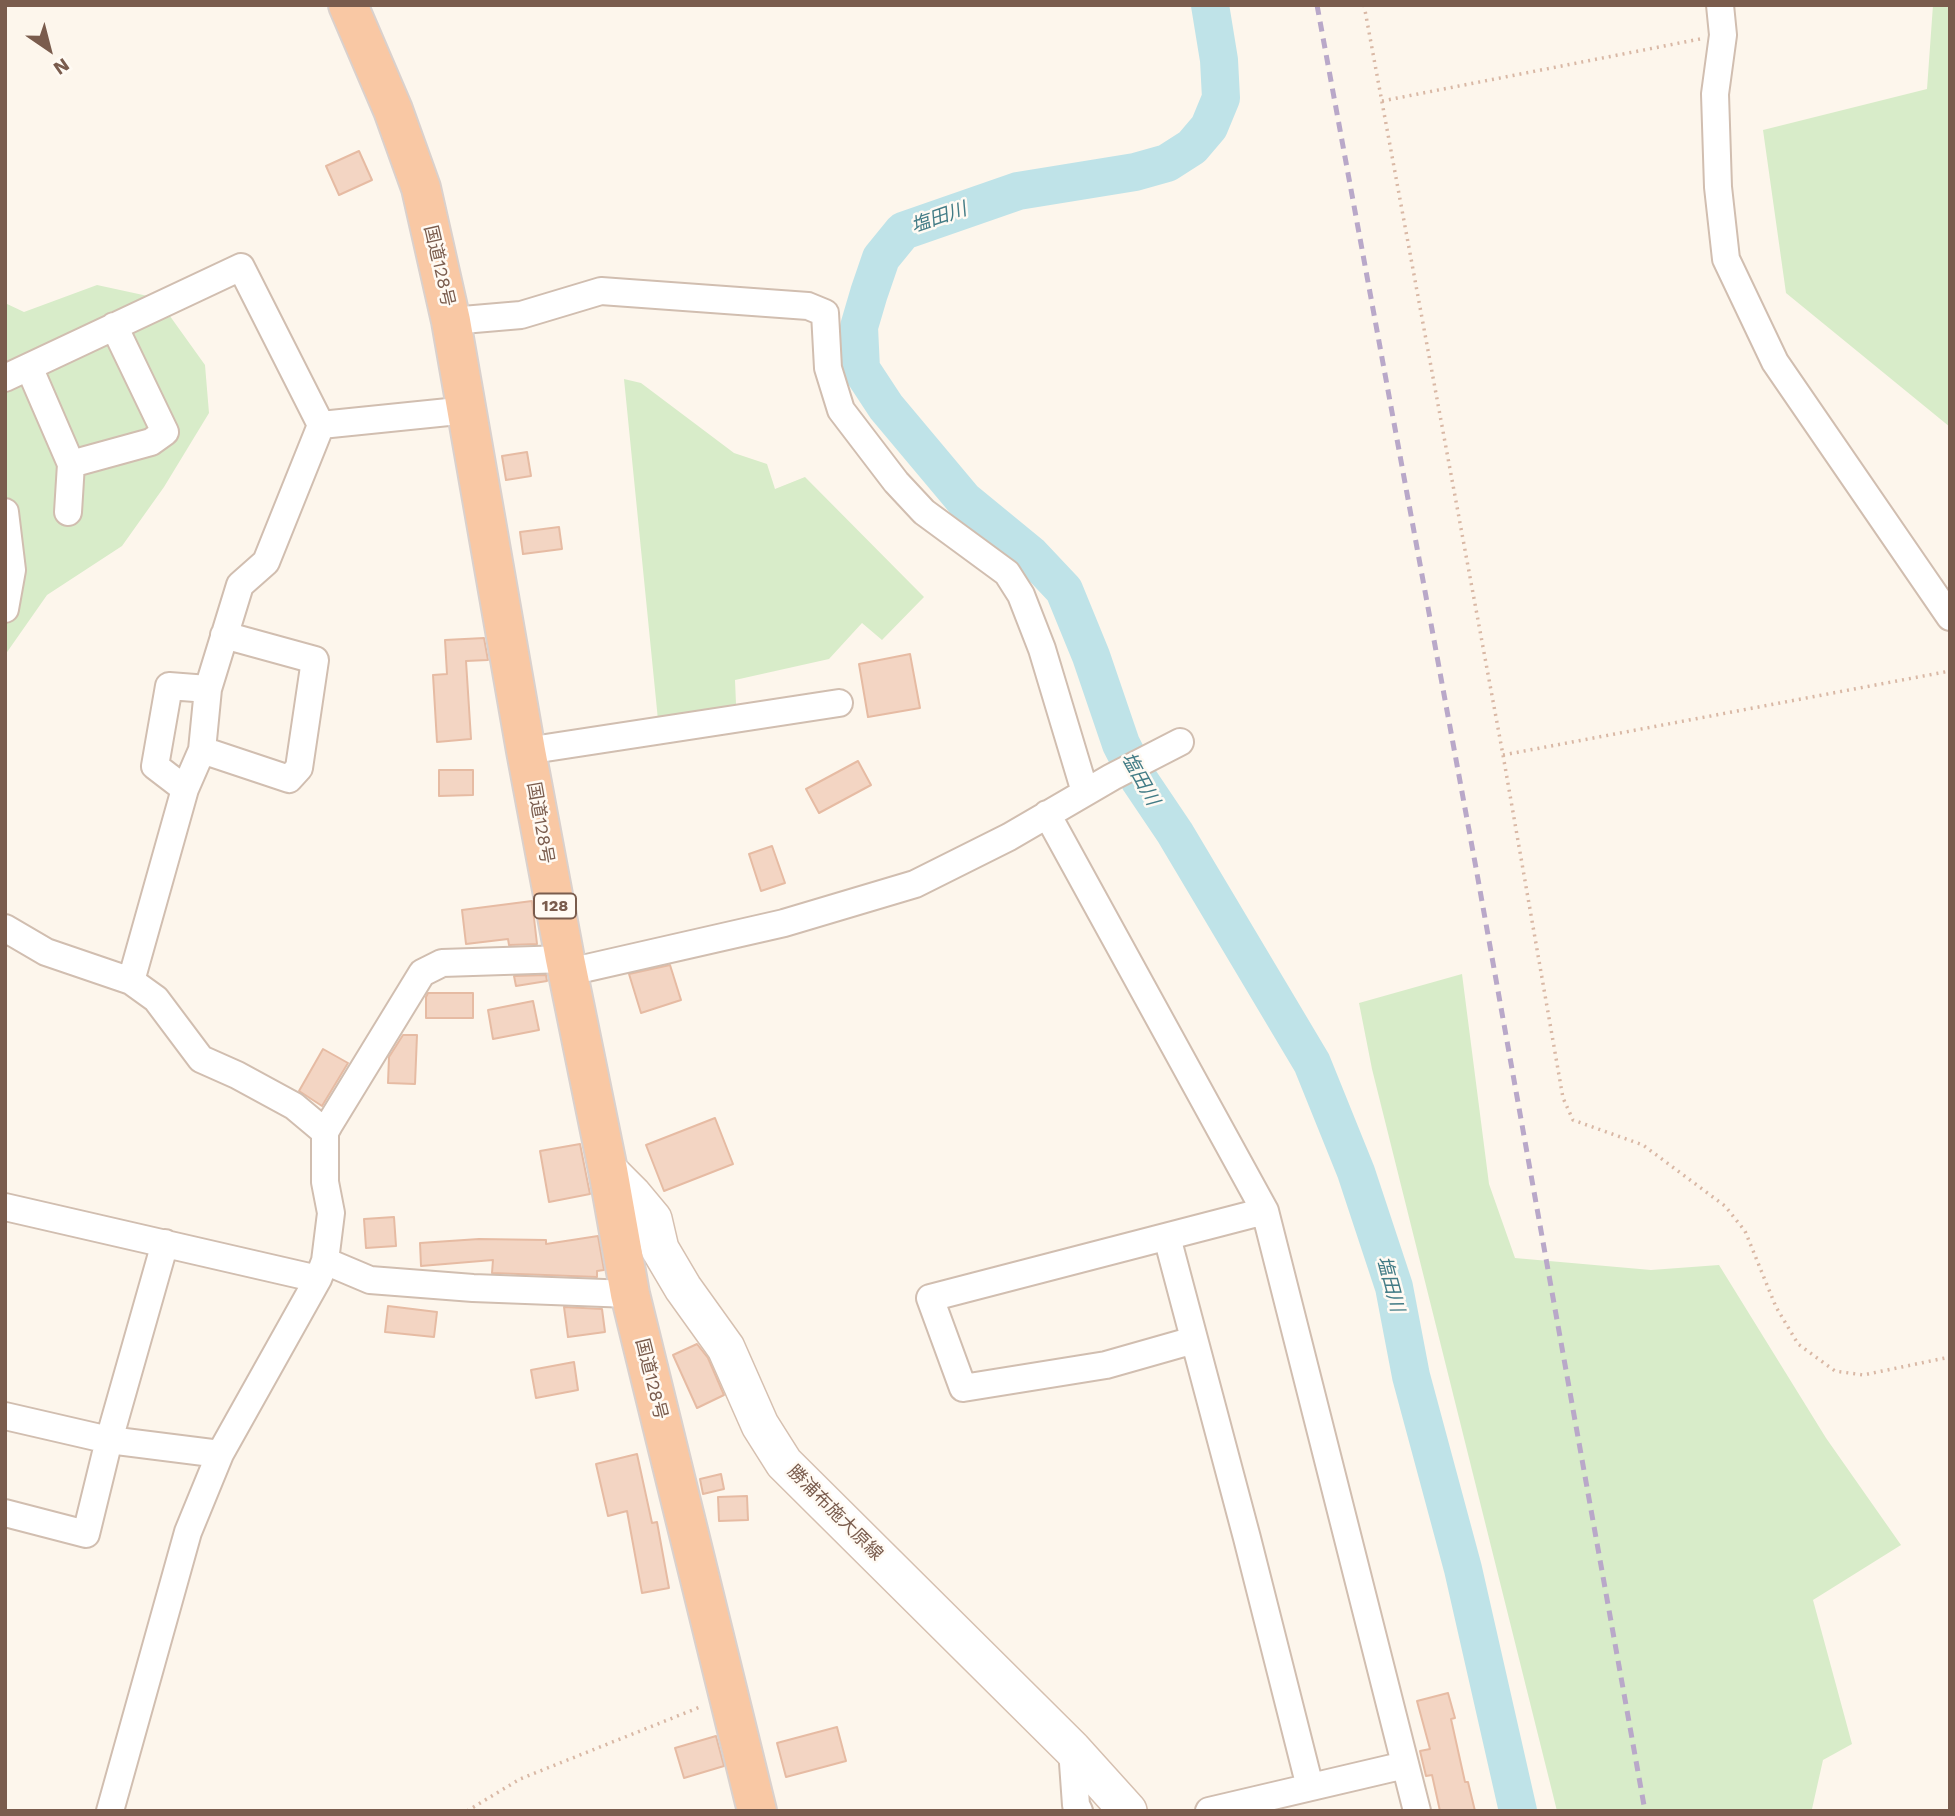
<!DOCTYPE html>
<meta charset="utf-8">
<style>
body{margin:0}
#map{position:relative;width:1955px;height:1816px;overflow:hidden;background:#fdf6ec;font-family:"Work Sans",sans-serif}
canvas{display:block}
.frame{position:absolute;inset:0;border:7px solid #7a5c4d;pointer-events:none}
.north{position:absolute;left:14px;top:14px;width:70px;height:70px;-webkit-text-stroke:5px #fffaf3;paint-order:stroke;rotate:145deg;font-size:19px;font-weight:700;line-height:28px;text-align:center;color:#7a5c4d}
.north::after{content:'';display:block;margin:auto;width:24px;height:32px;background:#7a5c4d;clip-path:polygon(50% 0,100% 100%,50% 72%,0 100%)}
</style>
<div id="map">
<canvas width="1955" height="1816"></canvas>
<div class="frame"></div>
<div class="north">N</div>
</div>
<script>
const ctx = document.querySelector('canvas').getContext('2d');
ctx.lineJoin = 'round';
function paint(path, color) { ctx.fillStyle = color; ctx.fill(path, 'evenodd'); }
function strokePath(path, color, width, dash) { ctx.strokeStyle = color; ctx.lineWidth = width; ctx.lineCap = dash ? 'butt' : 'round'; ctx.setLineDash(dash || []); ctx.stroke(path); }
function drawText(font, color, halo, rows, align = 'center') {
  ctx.font = font + ' "Work Sans","Noto Sans JP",sans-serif'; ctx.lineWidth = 5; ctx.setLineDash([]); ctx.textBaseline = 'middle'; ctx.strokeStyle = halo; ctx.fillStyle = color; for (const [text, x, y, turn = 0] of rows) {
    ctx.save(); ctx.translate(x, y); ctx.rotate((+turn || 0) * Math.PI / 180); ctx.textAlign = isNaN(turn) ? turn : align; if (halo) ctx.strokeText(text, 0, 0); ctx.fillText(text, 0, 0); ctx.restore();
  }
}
const green = new Path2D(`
 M1933 5H1950V427L1786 293 1763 130 1927 89Z
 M97 285 157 298 205 365 209 413 164 487 122 546 47 595 5 655V303L24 312Z
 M624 379 641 383 734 453 767 464 775 489 805 477 924 597 882 640 862 623 829 659 735 680 736 704 658 720Z
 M1462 974 1489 1184 1515 1258 1651 1270 1719 1265 1826 1438 1901 1545 1813 1600 1852 1744 1823 1760 1812 1809 1816 1811H1557L1372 1069 1359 1003Z`);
const river = new Path2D(`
 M1210 5 1219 60 1221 98 1209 127 1192 147 1167 163 1135 172 1018 191 903 231 881 258 869 293 859 327 861 369 886 407 964 500 1031 555 1064 590 1091 656 1121 744 1140 781 1175 833 1312 1063 1356 1172 1394 1287 1411 1376 1463 1569 1518 1811`);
const building = new Path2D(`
 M359 151 372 180 339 195 326 166Z
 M527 452 531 476 506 480 502 456Z
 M559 527 562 549 523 554 520 532Z
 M484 638 488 660 466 661 471 739 437 742 433 675 447 674 445 640Z
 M910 654 920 708 868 717 859 664Z
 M858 761 871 785 819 813 806 789Z
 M439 770H473V795L439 796Z
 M772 846 785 883 761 891 749 854Z
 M532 901 537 944 509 945 508 939 466 944 462 910Z
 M670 965 681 1000 641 1013 629 974Z
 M546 975 547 981 516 986 514 976Z
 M428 993H473V1018H426V997Z
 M533 1001 539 1030 493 1039 488 1010Z
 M403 1035H417L415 1084 388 1083 389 1057Z
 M323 1049 348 1063 322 1106 299 1091Z
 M715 1118 733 1164 664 1191 646 1145Z
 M580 1144 590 1194 549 1202 540 1151Z
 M394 1217 396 1246 366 1248 364 1219Z
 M598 1236 604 1270 597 1271V1277L492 1273 493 1260 421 1266 420 1243 479 1239 546 1240V1244Z
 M388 1306 437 1312 434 1337 385 1332Z
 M564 1307 602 1309 605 1332 568 1337Z
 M697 1344 708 1358 724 1395 697 1408 673 1355Z
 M574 1362 578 1390 536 1398 531 1370Z
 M637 1454 652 1523 657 1522 669 1588 642 1593 627 1511 608 1516 596 1464Z
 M721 1474 724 1489 703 1494 700 1479Z
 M747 1496 748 1520 719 1521 718 1497Z
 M1448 1693 1455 1718 1451 1719 1465 1782H1468L1475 1811H1440L1432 1775 1426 1776 1420 1751 1430 1749 1417 1701Z
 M837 1727 846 1761 786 1777 777 1743Z
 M716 1736 724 1766 684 1778 675 1748Z`);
const path = new Path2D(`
 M1364 5 1503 755 1563 1098 1573 1120 1643 1145 1725 1206 1745 1231 1776 1307 1798 1344 1835 1371 1863 1375 1950 1357
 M1382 101 1700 39
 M1503 755 1950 671
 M467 1811 520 1779 700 1707`);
const minor = new Path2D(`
 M1720 5 1723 35 1715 94 1718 187 1726 259 1775 362 1950 617
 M451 321 521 315 601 291 808 306 825 313 828 368 841 410 896 482 924 512 1007 573 1021 595 1042 649 1085 792
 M29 367 71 464 68 512
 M5 378 241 267 321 425
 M71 464 151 442 165 432 114 326
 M5 512 12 570 5 609
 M202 750 289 779 299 768 315 660 224 635
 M526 751 839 703
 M185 789 202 750 208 689
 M1047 814 1265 1211 1417 1811
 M5 928 46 952 131 981 156 999 201 1059 237 1075 294 1106 325 1132
 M569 972 784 923 915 884 1009 837 1112 777 1180 742
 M131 981 185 789 155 766 169 686 208 689 240 585 266 562 321 425 468 410
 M5 1207 318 1279
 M1167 1237 1247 1538 1310 1787
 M325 1261 370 1280 473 1288 630 1294
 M1194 1340 1106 1365 963 1388 930 1298 1265 1211
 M5 1416 109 1440 220 1454
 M5 1513 86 1534 109 1440 165 1243
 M1072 1749 1076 1805 1079 1811
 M110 1811 188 1532 220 1454 318 1279 325 1261 331 1213 325 1182V1132L329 1125 422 973 442 963 565 959
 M1209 1811 1405 1765`);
const secondary = new Path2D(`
 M608 1170 633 1195 653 1219 660 1249 683 1288 726 1348 760 1425 784 1463 1072 1749 1128 1811`);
const trunk = new Path2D(`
 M348 5 393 110 421 188 451 321 526 751 565 959 608 1170 630 1294 757 1811`);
const rail = new Path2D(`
 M1317 5 1476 868 1645 1811`);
const shields = [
 [555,906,42]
];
const shieldNames = [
 ["128",555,906]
];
const streetNames = [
 ["国道128号",439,266,77],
 ["国道128号",540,823,80],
 ["国道128号",651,1379,76],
 ["勝浦布施大原線",835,1513,45]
];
const waterNames = [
 ["塩田川",939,218,-19],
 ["塩田川",1140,779,61],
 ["塩田川",1390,1284,75]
];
paint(green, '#d8ecc9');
strokePath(river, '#bfe3e8', 38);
paint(building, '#f3d5c3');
strokePath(building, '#e6bba3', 2);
strokePath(minor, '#d1beb0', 30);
strokePath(secondary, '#d6c0b0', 40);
strokePath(trunk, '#dad1cd', 42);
strokePath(path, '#d9b8a5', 3.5, [2, 5]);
strokePath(minor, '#fff', 26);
strokePath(secondary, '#fff', 37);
strokePath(trunk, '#f9c8a4', 38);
strokePath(rail, '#b9a8c9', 5, [10, 7]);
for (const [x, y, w] of shields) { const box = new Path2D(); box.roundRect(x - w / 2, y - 12.5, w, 25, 5); ctx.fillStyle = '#fffaf3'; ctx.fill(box); strokePath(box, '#7a5c4d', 2); }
drawText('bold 16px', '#7a5c4d', null, shieldNames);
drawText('18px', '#7a5c4d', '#fffaf3', streetNames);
drawText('italic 19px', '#437c86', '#fffaf3', waterNames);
</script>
